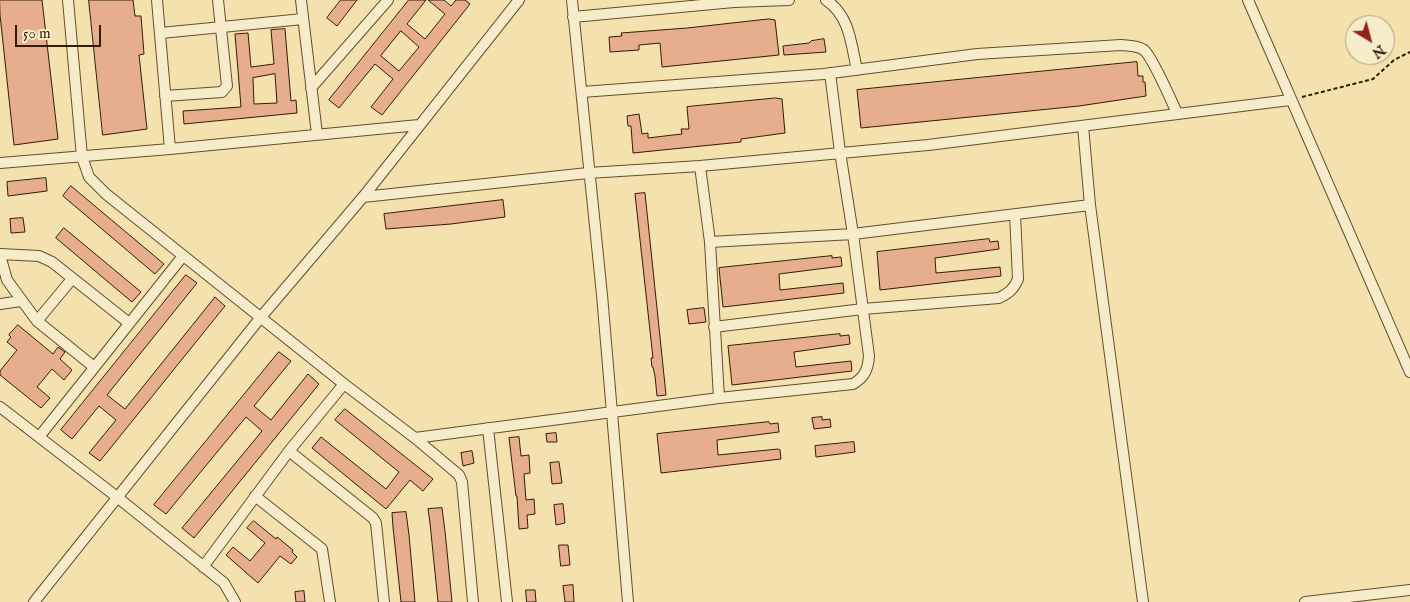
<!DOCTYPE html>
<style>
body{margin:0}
#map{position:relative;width:1410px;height:602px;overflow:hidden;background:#f3e2ae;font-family:"IM FELL English",serif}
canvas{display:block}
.north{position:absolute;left:1345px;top:15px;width:50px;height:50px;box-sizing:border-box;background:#f7ecca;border:1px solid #a9987c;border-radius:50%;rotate:143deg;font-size:14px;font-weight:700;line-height:20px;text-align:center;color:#351a07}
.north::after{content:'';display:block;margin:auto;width:18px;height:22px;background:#8f2418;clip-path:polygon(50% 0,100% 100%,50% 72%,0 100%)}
.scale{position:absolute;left:15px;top:25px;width:86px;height:22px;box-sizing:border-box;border:2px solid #351a07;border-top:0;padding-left:6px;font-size:15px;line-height:18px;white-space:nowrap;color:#351a07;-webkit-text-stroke:4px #f7ecca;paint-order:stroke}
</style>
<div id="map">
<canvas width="1410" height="602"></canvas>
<div class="north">N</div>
<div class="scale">50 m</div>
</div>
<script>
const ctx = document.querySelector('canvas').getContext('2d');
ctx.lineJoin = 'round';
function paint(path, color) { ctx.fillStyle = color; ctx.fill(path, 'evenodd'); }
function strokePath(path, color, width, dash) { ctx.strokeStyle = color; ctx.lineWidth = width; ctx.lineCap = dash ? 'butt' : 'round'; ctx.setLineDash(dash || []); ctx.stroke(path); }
const building = new Path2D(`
 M0 0H42L58 139 14 145 0 15Z
 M89 0H133L135 16H141L144 54 139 55 147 129 103 135Z
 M341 0H357L337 26 327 18Z
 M409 0H426L407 24 425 39 445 14 428 0H444L451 6 456 0H465L470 4 382 115 371 107 393 79 375 64 339 108 329 100ZM401 31 419 47 399 71 381 56Z
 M769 19 775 20 779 55 662 67 660 43 639 45V50L610 52 609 37 622 36 621 33 687 28Z
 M285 29 291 101 296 100 297 113 184 124 183 111 241 107 235 34 248 33 251 67 274 64 271 30ZM275 74 277 103 254 104 253 78Z
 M824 39 826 52 784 55 783 46 809 43 811 41Z
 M1137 62 1138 76H1143V82H1145L1146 96 1079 106 861 128 857 90Z
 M776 98 782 99 785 133 741 139V142L633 153 631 126H628L627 116 639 114 642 134 648 133V138L673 135 682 134 681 129H689L687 107Z
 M46 178 47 191 8 196 7 182Z
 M71 186 164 264 155 274 63 196Z
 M645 193 666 395 657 396 655 376 653 367H652L651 358H653L635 194Z
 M503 200 505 217 451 224 386 229 384 214Z
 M23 218 25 232 11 233 10 219Z
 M64 228 141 292 132 302 56 238Z
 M989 239 990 242 998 241 999 249 935 258 936 273 1000 267 1001 276 880 290 877 252Z
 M832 256V258L841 257 842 266 779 274 780 290 843 283 844 293 723 307 719 268Z
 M186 275 197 283 107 395 125 409 215 297 225 306 100 461 89 453 116 420 99 406 72 439 61 430Z
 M704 308 706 322 689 324 687 310Z
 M18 325 53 354 58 347 65 352 60 359 72 370 64 380 52 369 37 387 50 398 41 408 0 375V371L17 350 7 342 11 337 9 335Z
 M840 334V336L849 335 850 344 794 352 796 367 851 361 852 371 732 385 728 346Z
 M279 352 291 361 254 406 271 420 308 374 319 384 194 538 182 528 262 431 246 417 166 514 154 505Z
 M345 409 433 479 423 491 410 480 386 509 312 448 321 437 386 489 399 472 335 420Z
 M822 417V420L830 419 831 427 814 429 812 418Z
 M769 422 770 424 778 423 779 432 717 440 718 455 778 449 780 450 781 459 661 473 657 434Z
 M556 433 557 442H547L546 434Z
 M519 437 521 456 529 455 530 473 524 474 526 500 534 499 535 514 527 515 528 528 519 529 517 496H516L509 438Z
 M854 442 855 452 816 457 815 446Z
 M472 451 474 463 463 466 461 453Z
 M559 462 562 483 552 484 550 463Z
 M563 504 565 523 556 525 554 505Z
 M442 508 445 531 452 602H438L430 523 428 509Z
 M406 512 409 535 415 602H401L393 527 392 513Z
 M254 521 276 539 277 537 293 550 292 552 297 557 291 564 280 556 258 583 226 555 233 547 250 561 265 543 247 528Z
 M559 545H568L570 565 561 566Z
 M573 585 574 602H565L563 586Z
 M526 590H535L536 602H527Z
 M304 591 305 602H296L295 592Z`);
const path = new Path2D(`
 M1302 97 1373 79 1394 60 1410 52`);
const minor = new Path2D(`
 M68 0 82 157 89 177 106 194 344 384 415 438 459 475 462 482 473 602
 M157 0 170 149
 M301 0 317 134
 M572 0 602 295 628 602
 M826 0C850 16 851 44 857 70
 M1248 0 1410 372
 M573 17 734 2 789 0
 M161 33 303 19
 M311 88 388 0
 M582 92 824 74 977 54 1121 45C1128 46 1137 45 1144 50 1153 58 1171 100 1177 113
 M165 96 222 92 227 86 218 0
 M1083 126 1090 205 1143 602
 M0 163 170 149 419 125
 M700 166 710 242 853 234 1090 205
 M363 197 588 173 700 166 928 145 1290 100
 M710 242 719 398 853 384C865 377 868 369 869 356L853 234 840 152 830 73
 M0 254 39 256 52 262 129 323
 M0 255 7 280 37 321 94 367
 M0 304 21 301
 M37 321 72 279
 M714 327 863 309 999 298C1009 293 1014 289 1018 279L1015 214
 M0 407 117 497 224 583 235 602
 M488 428 507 602
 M39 437 183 256
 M415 438 719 398
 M289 451 373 518 376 523 384 602
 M255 496 322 549 330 602
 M203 567 289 451 344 384
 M34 602 261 317 363 197 519 0
 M1305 602 1410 590`);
paint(building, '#e7ae8e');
strokePath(building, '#351a07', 1);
strokePath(minor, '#644c31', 12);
strokePath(path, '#351a07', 2, [4, 2.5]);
strokePath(minor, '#f7ecca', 10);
</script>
